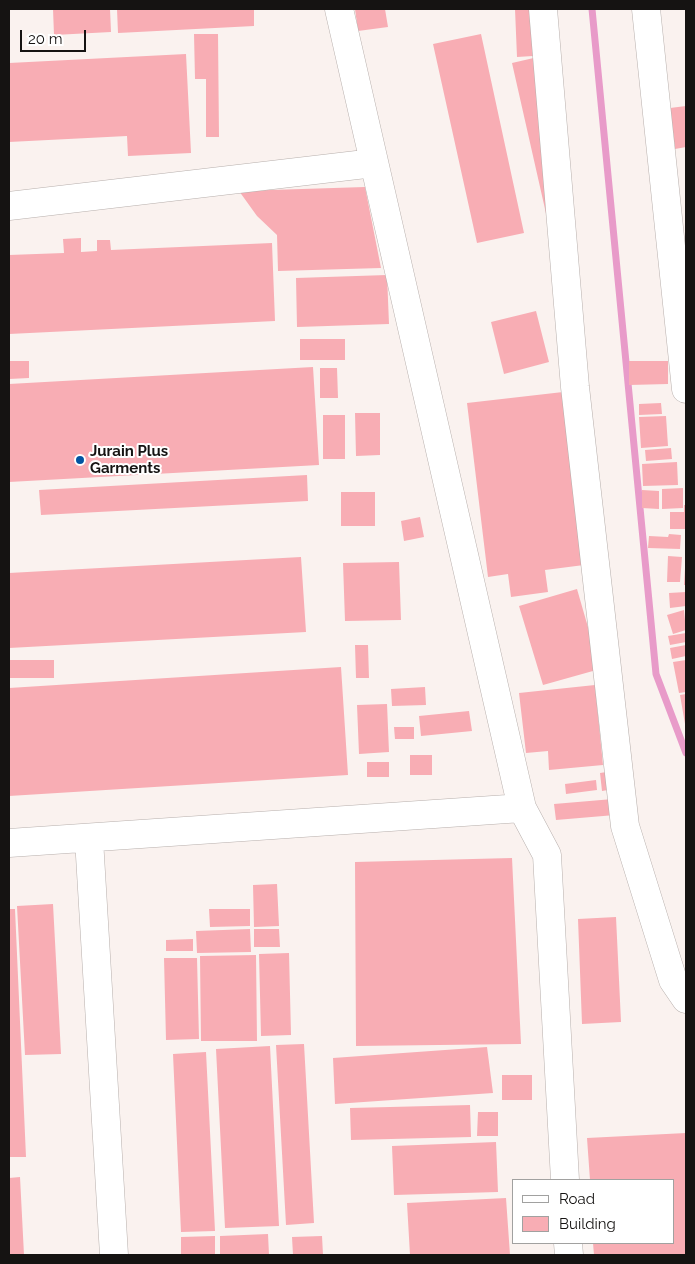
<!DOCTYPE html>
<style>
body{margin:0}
#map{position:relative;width:695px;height:1264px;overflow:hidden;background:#faf2ef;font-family:Raleway,sans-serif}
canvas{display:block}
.frame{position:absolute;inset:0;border:10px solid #151312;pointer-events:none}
.legend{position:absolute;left:512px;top:1179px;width:162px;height:65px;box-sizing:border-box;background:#fff;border:1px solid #a1a1a0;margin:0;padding:6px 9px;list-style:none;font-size:15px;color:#151312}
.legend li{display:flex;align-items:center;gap:10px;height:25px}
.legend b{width:25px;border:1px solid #a1a1a0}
.scale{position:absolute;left:20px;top:30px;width:66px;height:22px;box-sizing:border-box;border:2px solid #151312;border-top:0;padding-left:6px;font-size:15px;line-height:18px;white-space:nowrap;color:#151312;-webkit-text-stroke:4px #fff;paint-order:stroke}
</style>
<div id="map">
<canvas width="695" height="1264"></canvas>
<div class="frame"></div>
<ul class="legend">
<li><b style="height:6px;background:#fff"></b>Road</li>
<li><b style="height:14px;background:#f8adb4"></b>Building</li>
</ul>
<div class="scale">20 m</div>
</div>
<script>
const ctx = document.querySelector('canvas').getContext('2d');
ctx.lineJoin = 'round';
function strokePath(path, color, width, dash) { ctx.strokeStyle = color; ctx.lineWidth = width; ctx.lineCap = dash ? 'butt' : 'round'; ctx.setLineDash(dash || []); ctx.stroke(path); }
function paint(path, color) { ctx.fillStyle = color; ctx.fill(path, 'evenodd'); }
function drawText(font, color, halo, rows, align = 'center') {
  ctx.font = font + ' Raleway,sans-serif'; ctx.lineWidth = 4; ctx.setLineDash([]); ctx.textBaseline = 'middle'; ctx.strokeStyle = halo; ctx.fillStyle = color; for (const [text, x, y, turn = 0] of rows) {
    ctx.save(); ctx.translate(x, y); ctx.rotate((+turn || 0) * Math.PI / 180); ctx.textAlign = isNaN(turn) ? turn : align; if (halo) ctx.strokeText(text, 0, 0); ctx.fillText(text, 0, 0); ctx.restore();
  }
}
const stream = new Path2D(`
 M592 9 656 674 686 753`);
const building = new Path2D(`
 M53 9H110L111 32 54 35Z
 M117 9H254V26L118 33Z
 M355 9H385L388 27 358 31Z
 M515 9H532L533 56 517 57Z
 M194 34H218L219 137H206V79H195Z
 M481 34 524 233 477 243 433 44Z
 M186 54 191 153 128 156 127 136 9 142V63Z
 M538 57 552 240 512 63Z
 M686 106V147L675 149 670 108Z
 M365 187 381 268 278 271 277 235 257 216 239 191Z
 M81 238V252L97 251V240H110L111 250 272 243 275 321 9 334V255L64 253 63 239Z
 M387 275 389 324 297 327 296 278Z
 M536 311 549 362 504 374 491 322Z
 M300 339H345V360H300Z
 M9 361H29V378L9 379Z
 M629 361H668V384L629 385Z
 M313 367 319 465 9 482V384Z
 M320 368H337L338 398H320Z
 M563 392 584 565 545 570 548 592 511 597 508 574 488 577 467 403Z
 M661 403 662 414 639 415V404Z
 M355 413H380V455L356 456Z
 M323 415H345V459H323Z
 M666 416 668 446 641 448 639 417Z
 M671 448 672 459 646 461 645 450Z
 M677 462 678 485 643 486 642 464Z
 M307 475 308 501 41 515 39 490Z
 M683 488V508L662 509V489Z
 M642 490 659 491V509L642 508Z
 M341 492H375V526H341Z
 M684 505H686V529H670V512H684Z
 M420 517 424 537 404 541 401 521Z
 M669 534 681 535 680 549 648 548 649 536 668 537Z
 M668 556 682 557 680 582H667Z
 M301 557 306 632 9 648V573Z
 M399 562 401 620 345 621 343 563Z
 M685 568H686V585H684Z
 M577 589 600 669 543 685 519 606Z
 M686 592V606L670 608 669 593Z
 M684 610 686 630 673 634 667 615Z
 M686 633V642L670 645 668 636Z
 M355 645H368L369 678H356Z
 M686 645V656L672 659 670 648Z
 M9 660H54V678H9Z
 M686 660V692L679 693 673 662Z
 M341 667 348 775 9 796V688Z
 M595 685 603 765 549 770 548 751 526 753 519 693Z
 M425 687 426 705 392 706 391 689Z
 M686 694V724H685L680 695Z
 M387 704 389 752 359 754 357 705Z
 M469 711 472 731 421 736 419 716Z
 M394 727H414V739H395Z
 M410 755H432V775H410Z
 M367 762H389V777H367Z
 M613 771 614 789 602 791 600 773Z
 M596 780 597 790 566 794 565 784Z
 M613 799 615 815 556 820 554 804Z
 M512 858 521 1044 356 1046 355 862Z
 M277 884 279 926 254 927 253 885Z
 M53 904 61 1054 25 1055 17 906Z
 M9 909H15L26 1157H9Z
 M209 909H250V926L210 927Z
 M616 917 621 1022 582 1024 578 919Z
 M250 929 251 952 197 953 196 931Z
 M254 929H279L280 947H254Z
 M193 939V951H166V940Z
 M289 953 291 1035 261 1036 259 954Z
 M256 955 257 1041H201L200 956Z
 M164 958H197L199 1039 166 1040Z
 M304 1044 314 1223 286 1225 276 1045Z
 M270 1046 279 1226 225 1228 216 1049Z
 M487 1047 493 1093 335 1104 333 1058Z
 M206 1052 215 1231 181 1232 173 1054Z
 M502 1075H532V1100H502Z
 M470 1105 471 1137 351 1140 350 1108Z
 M478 1112H498V1136H477Z
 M686 1133V1255H594L593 1243H674V1180H590L587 1138Z
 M496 1142 498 1192 394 1195 392 1146Z
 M20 1177 24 1255H9V1178Z
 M506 1198 510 1255H410L407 1203Z
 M268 1234 269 1255H220V1236Z
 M215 1236V1255H181V1237Z
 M322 1236 323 1255H293L292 1237Z`);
const minor = new Path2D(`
 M339 9 522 808 547 855 565 1180
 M543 9 575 387 625 826 673 980 686 999
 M646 9 686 389
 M9 206 374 163
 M89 839 114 1255
 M9 843 522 808
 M568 1243 569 1255`);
const markers = [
 [80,460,5,"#0154a2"]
];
const poiNames = [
 ["Jurain Plus",90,451],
 ["Garments",90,468]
];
strokePath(stream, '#e89bc9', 7);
paint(building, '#f8adb4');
strokePath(minor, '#b7afac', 29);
strokePath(minor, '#fff', 28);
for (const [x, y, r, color] of markers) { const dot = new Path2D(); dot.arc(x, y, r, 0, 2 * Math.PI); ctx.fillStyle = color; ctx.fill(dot); strokePath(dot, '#fff', 2); }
drawText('bold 15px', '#151312', '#fff', poiNames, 'left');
</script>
